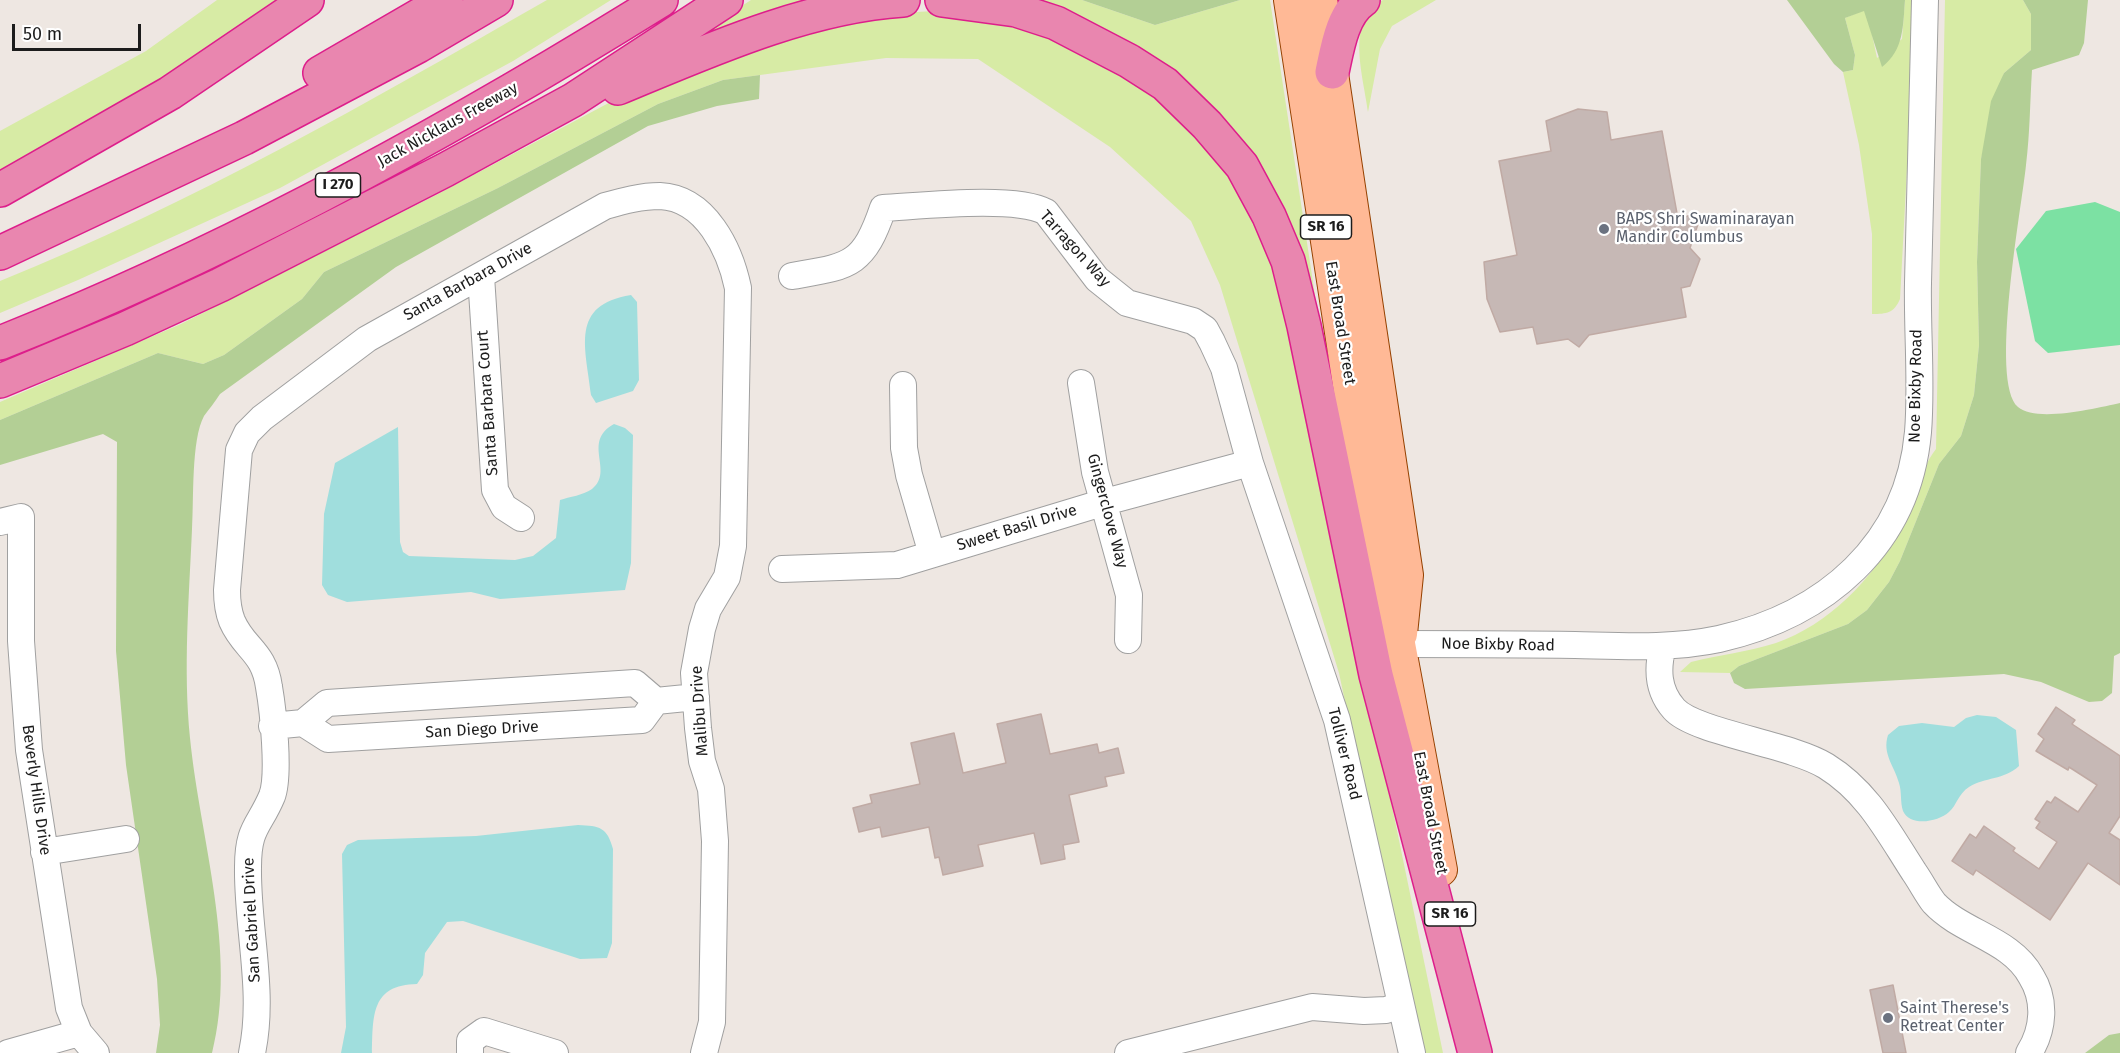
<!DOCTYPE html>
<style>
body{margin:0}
#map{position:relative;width:2120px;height:1053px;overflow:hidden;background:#eee7e2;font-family:"Fira Sans",sans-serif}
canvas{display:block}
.scale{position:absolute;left:12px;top:24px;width:129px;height:27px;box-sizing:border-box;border:3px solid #1c1c1c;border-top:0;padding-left:8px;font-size:18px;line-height:21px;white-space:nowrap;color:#1c1c1c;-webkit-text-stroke:4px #fff;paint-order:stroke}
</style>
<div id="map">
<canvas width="2120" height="1053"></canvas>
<div class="scale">50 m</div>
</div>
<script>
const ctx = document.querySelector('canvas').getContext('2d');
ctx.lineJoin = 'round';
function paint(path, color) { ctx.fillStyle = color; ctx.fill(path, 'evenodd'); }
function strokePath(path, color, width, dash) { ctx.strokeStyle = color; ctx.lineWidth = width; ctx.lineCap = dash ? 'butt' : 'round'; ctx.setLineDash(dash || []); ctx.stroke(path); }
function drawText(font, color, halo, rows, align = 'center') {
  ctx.font = font + ' "Fira Sans",sans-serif'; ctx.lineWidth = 4.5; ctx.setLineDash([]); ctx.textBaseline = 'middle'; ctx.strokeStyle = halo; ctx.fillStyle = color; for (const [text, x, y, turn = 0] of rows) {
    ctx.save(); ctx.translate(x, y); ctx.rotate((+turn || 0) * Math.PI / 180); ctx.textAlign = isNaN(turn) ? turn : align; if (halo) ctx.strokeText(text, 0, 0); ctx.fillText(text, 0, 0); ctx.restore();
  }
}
const grass = new Path2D(`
 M217 0H285L63 141 0 174V131L146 51Z
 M547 0H611L513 61 280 188 78 280 0 313V281C191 204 369 102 547 0Z
 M751 0H838L685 43Z
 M1005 0H1082L1155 25 1240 0H1270L1329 387 1234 143Z
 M1383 0H1436L1392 26 1380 49 1368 112C1364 78 1344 18 1383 0Z
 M1905 0H1916L1900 299C1894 313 1887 314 1872 314V234L1859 145 1843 72 1853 70 1855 55 1845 18 1864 10 1869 20 1877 58 1902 39Z
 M1945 0H2023L2031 14V50L2004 73 1981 159 1977 262 1979 345 1974 395 1961 436 1939 464 1900 561 1889 582 1867 610 1848 624 1739 666 1730 673 1680 672 1691 662C1719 655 1748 652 1776 643 1828 625 1873 579 1898 531 1912 505 1918 473 1936 449Z
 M935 11 1047 31 1142 80 1226 166 1284 284 1443 1053H1419L1339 673 1220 285 1191 221 1110 147 978 59 886 58 723 80 658 104 498 188 324 272 302 299 224 355 203 364 158 353 0 420V402L181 324 436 195 618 98 750 47 880 14Z`);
const forest = new Path2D(`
 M1082 0H1240L1155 25Z
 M1787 0H1905C1903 26 1904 50 1882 67L1864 11 1845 18 1855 55 1853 70 1843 72 1834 64Z
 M2023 0H2088L2084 43 2079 55 2032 70C2030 101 2030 133 2026 165 2022 206 1989 382 2018 407 2036 423 2097 408 2120 403V653L2114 656 2112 693 2102 701 2089 702 2041 682 2004 674 1745 689 1734 683 1730 673 1739 666 1848 624 1867 610 1889 582 1900 561 1939 464 1961 436 1974 395 1979 345 1977 262 1981 159 1991 101 2004 73 2031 50V14Z
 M760 75 759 99 717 106 648 126 396 267 220 394C215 402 209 409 204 416 191 440 194 500 192 529 189 598 183 669 190 738 200 839 238 952 212 1053H156L160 1025 157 979 126 765 116 651 117 442 103 434 0 465V420L158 353 203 364 224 355 302 299 324 272 498 188 658 104 723 80Z
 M2120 1033V1053H2085L2109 1035Z`);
const pitch = new Path2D(`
 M2095 202 2120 212V345L2048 353 2035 341 2016 249 2046 211Z`);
const water = new Path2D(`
 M631 295 637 302 639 380 633 391 596 403 591 395C586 348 569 305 631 295Z
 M614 424 625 428 633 435 631 563 625 590 500 599 471 592 347 602 328 595 322 585 324 514 335 463 398 427 400 542 403 552 409 556 515 560 533 556 556 538 560 500C569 497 584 495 592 489 615 471 581 442 614 424Z
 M1977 715 1996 717 2016 730 2019 766C2004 780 1985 777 1969 787 1958 794 1957 805 1949 812 1938 822 1910 827 1903 811 1900 802 1902 792 1899 783 1894 765 1882 754 1888 735L1899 726 1922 723 1954 727 1966 718Z
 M578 825C600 826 607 827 613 849L612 943 607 958 580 959 463 921 447 922 425 953 423 975 417 984C371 985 373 1015 372 1053H341L346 1027 342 854 347 845 358 840 476 836Z`);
const building = new Path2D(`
 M1578 109 1607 112 1611 140 1662 131 1678 219 1691 215 1698 224 1690 248 1700 259 1690 286 1681 288 1686 317 1589 335 1579 347 1568 339 1537 344 1533 327 1500 332 1487 299 1484 262 1517 255 1499 161 1551 151 1546 121Z
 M2056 707 2075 720 2072 724 2120 756V816L2109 833 2120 840V885L2088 863 2050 920 1976 870 1973 875 1952 861 1970 834 1976 838 1984 826 2015 848 2013 851 2039 869 2057 842 2036 828 2040 822 2035 819 2047 801 2051 803 2055 797 2078 812 2097 785 2069 767 2068 770 2036 751 2044 739 2038 734Z
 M1041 714 1050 754 1097 744 1099 753 1118 748 1124 773 1105 777 1107 786 1069 795 1079 842 1063 845 1065 859 1041 864 1034 833 978 845 983 866 943 875 939 857 935 858 929 827 882 837 880 827 859 832 853 808 872 803 870 795 920 784 911 743 954 733 963 773 1006 763 997 724Z
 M1893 985 1906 1053H1883L1870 990Z`);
const minor = new Path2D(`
 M481 276 495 490 504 507 521 518
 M792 276C849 266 863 267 883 208 920 206 1016 195 1046 212L1097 279 1127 303 1193 321 1205 329 1212 342 1224 368 1250 463 1337 720 1412 1053
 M1081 383 1095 472 1129 595 1128 640
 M903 385 904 448 909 475 932 554
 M0 522 21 517V641L29 750 69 1008 79 1033 96 1053
 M782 569 897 565 1105 502 1250 463
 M1399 644C1458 644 1517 644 1575 645 1623 646 1672 649 1719 639 1825 615 1908 545 1918 432 1922 385 1917 331 1918 283 1921 188 1923 94 1925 0
 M1663 646C1657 668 1657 690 1674 709 1694 732 1790 744 1826 766 1868 792 1888 832 1914 872 1921 882 1927 894 1934 903 1962 933 2011 939 2031 976 2046 1000 2044 1029 2029 1053
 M303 723 328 739 642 720 656 701
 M272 726 303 723 327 703 635 683 656 701 696 697
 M44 852 126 839
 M8 1053 79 1033
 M252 1053C265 992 247 929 248 867 248 827 259 827 272 796 280 775 273 710 269 687 264 651 244 649 232 621 228 611 227 601 227 590L239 450 247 433 262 418 367 339 605 206C623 201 641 196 660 196 706 198 730 250 738 288L733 546 727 577 708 609 702 629 694 673 698 728 702 761 711 789 715 841 712 1022 704 1053
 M470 1053V1041L484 1031 555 1053
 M1128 1053 1312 1007 1364 1011 1386 1010 1401 1005`);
const major = new Path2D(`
 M1290 0 1379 580 1399 644 1441 870
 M1321 0 1407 575 1401 634`);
const highway = new Path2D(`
 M942 0 1016 10 1056 23 1129 61 1165 84 1207 125 1242 166 1269 216 1288 261 1304 326 1376 675 1475 1053
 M1332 72C1337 49 1342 14 1363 0
 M320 73 446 0
 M618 88C707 51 807 6 903 0
 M0 190 170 93 307 0
 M0 253 244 138 418 46 496 0
 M0 343C230 252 451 131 661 0
 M0 381 125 329 220 285 445 170 573 100 726 0`);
const markers = [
 [1604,229,6,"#6b7280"],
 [1888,1018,6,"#6b7280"]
];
const shields = [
 [338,185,45],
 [1326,227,51],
 [1450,914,51]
];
const shieldNames = [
 ["I 270",338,185],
 ["SR 16",1326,227],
 ["SR 16",1450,914]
];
const streetNames = [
 ["Jack Nicklaus Freeway",448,125,-29],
 ["Tarragon Way",1075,249,48],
 ["Santa Barbara Drive",468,282,-29],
 ["East Broad Street",1340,323,81],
 ["Noe Bixby Road",1916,386,-89],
 ["Santa Barbara Court",488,403,-94],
 ["Gingerclove Way",1107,511,75],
 ["Sweet Basil Drive",1017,528,-17],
 ["Noe Bixby Road",1498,645,1],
 ["Malibu Drive",700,711,-94],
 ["San Diego Drive",482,730,-3],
 ["Tolliver Road",1344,754,76],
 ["Beverly Hills Drive",36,790,82],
 ["East Broad Street",1430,813,79],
 ["San Gabriel Drive",252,920,-93]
];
const worshipNames = [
 ["BAPS Shri Swaminarayan",1616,220],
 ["Mandir Columbus",1616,238],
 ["Saint Therese's",1900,1009],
 ["Retreat Center",1900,1027]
];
paint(grass, '#d7eba5');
paint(forest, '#b3cf95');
paint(pitch, '#7ce1a3');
paint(water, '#a0dedd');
paint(building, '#c6b8b5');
strokePath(building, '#c0aaa4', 1.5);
strokePath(minor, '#a0a0a0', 28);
strokePath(major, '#954100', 34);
strokePath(highway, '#dd1e8b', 36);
strokePath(minor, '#fff', 26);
strokePath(major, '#ffb996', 32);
strokePath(highway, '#e986af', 33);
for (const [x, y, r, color] of markers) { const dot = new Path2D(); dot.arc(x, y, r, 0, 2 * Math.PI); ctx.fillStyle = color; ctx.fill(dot); strokePath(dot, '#fff', 2); }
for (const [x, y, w] of shields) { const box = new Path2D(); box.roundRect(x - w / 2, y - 12, w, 24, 4.5); ctx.fillStyle = '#fff'; ctx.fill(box); strokePath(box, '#1c1c1c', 1.5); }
drawText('bold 15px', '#1c1c1c', null, shieldNames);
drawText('16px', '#1c1c1c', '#fff', streetNames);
drawText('16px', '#5b616d', '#fff', worshipNames, 'left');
</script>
